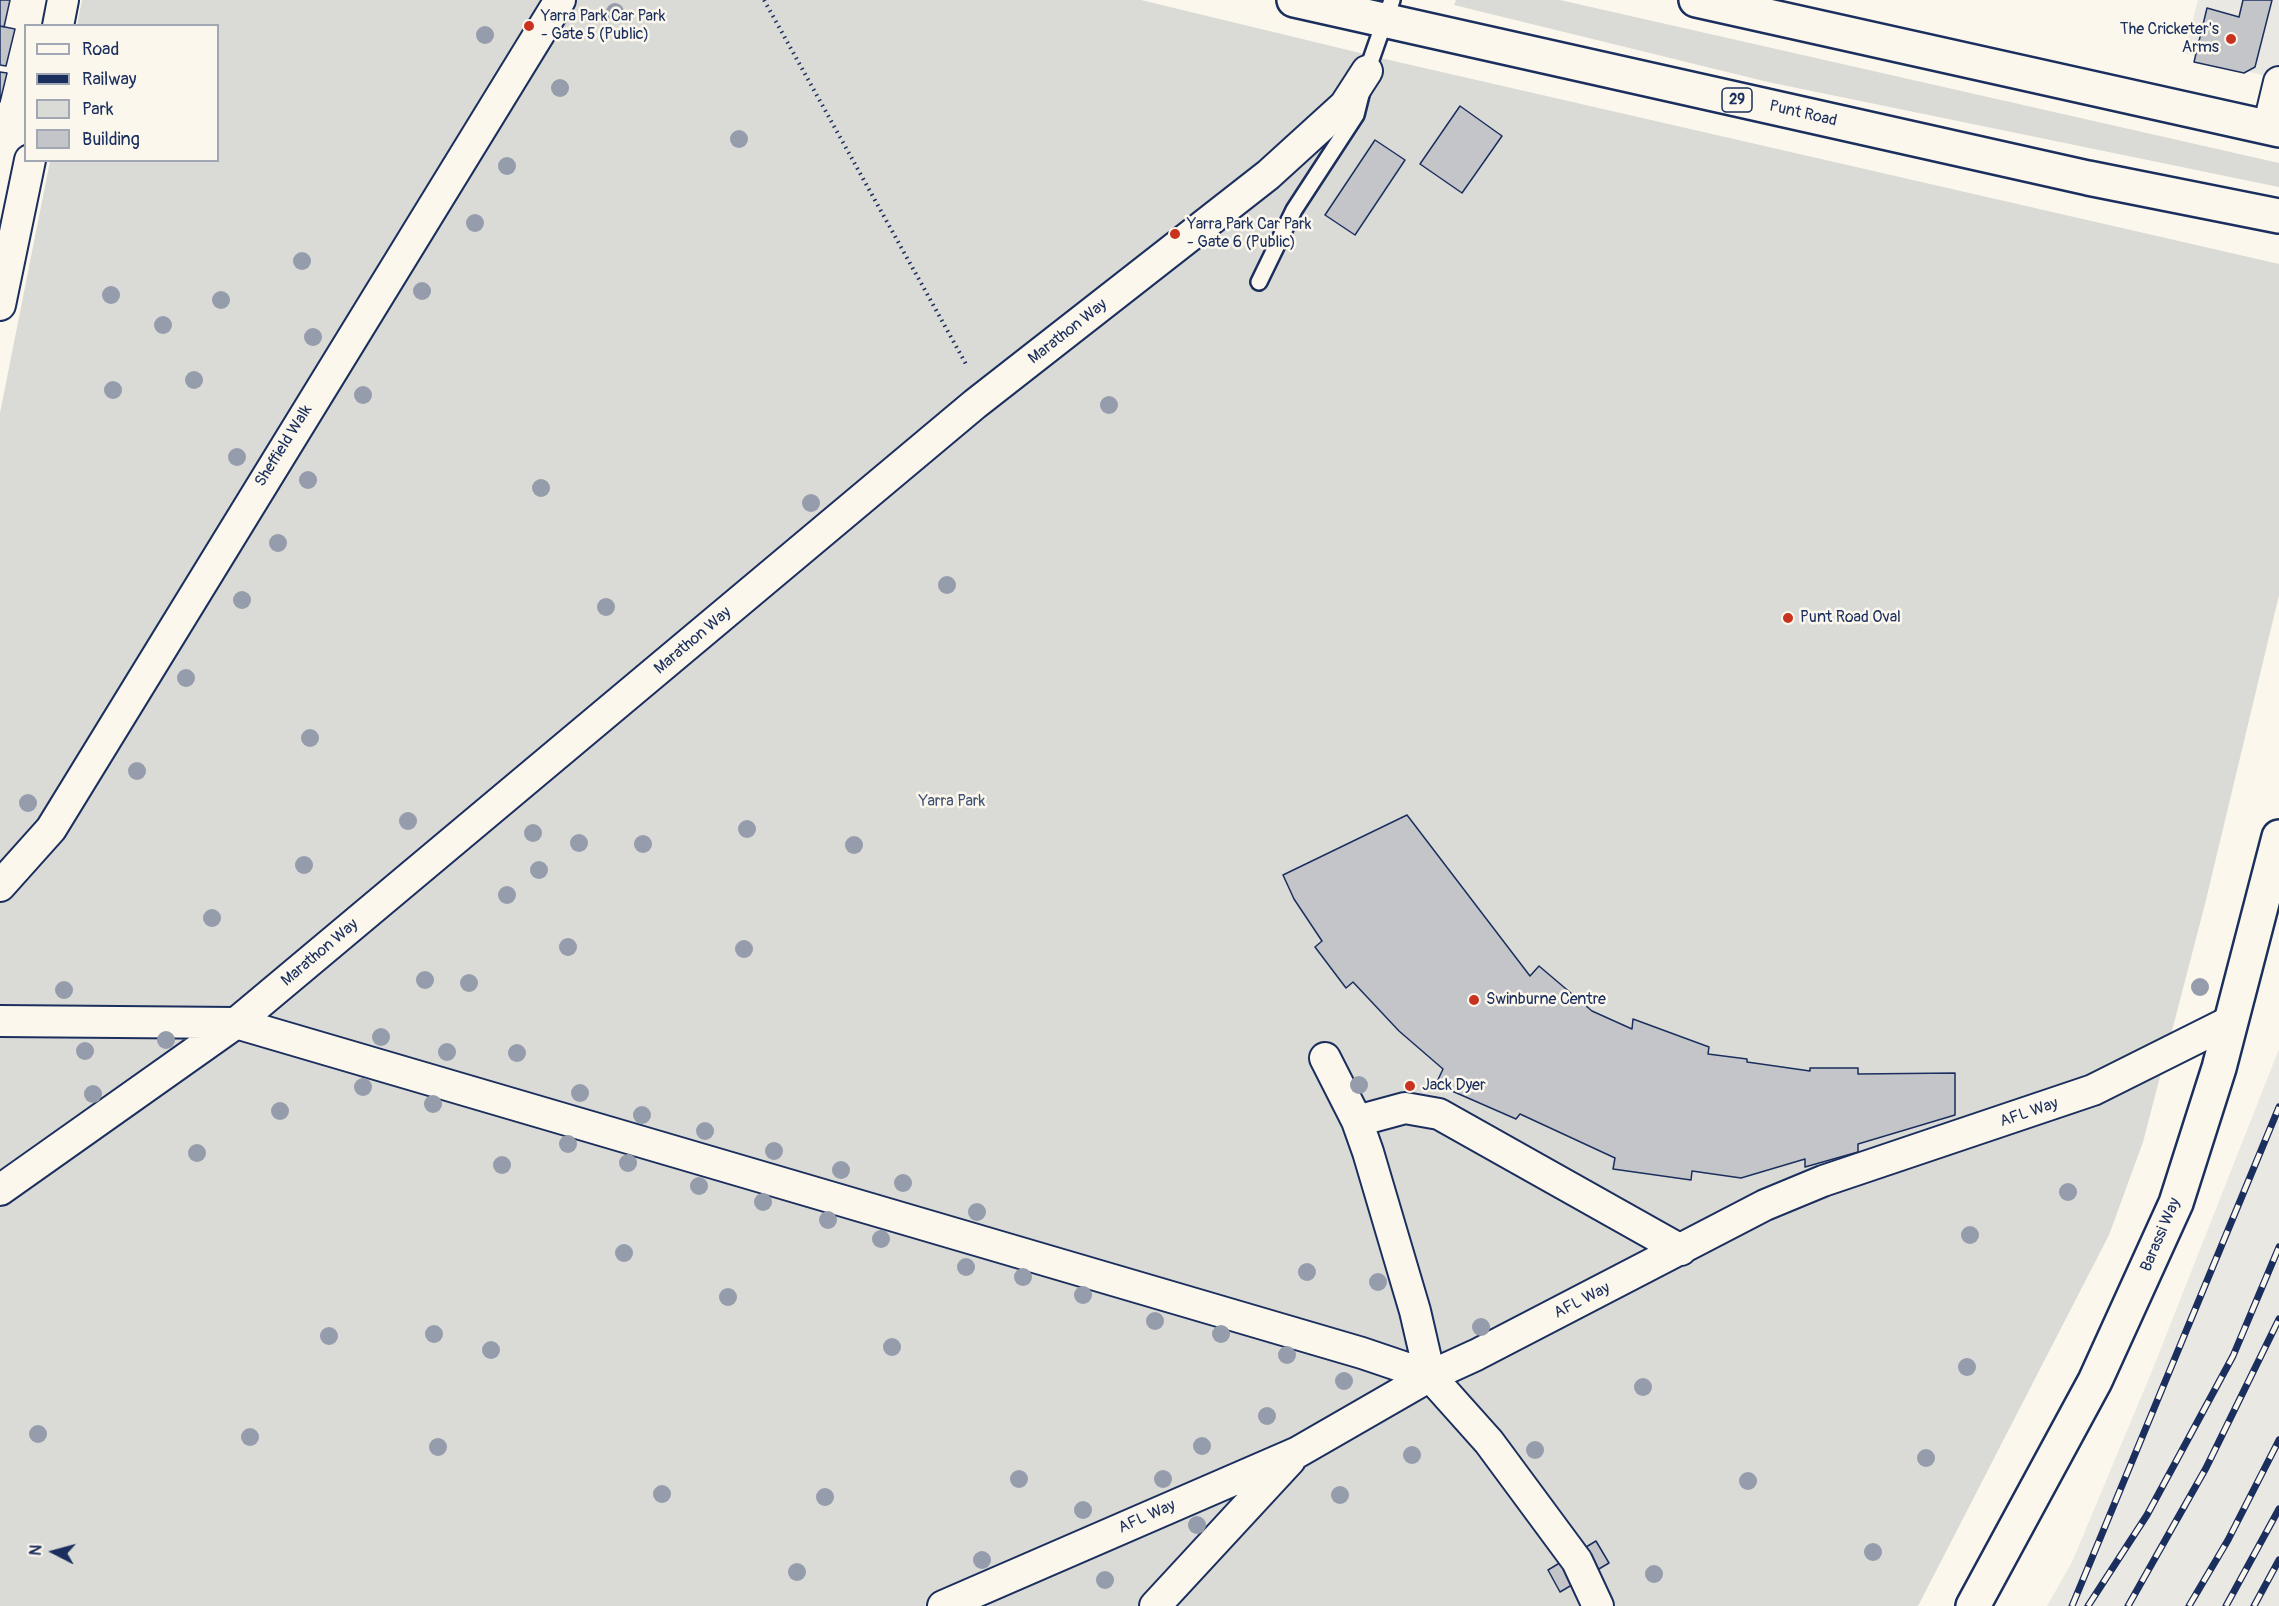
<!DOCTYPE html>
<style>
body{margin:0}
#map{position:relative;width:2279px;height:1606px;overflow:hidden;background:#fbf7ec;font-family:Pangolin,sans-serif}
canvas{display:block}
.legend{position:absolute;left:24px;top:24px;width:195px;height:138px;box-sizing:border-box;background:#fbf7ec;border:2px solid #a1a7b3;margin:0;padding:8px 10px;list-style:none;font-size:18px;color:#1b2f5e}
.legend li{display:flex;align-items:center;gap:12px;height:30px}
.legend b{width:30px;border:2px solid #a1a7b3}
.north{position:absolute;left:24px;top:1522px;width:60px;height:60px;-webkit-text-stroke:4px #fbf7ec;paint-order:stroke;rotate:276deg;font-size:16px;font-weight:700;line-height:24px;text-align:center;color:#1b2f5e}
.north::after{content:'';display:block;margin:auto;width:21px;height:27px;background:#1b2f5e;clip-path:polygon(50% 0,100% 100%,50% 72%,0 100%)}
</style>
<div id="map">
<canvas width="2279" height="1606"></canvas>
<ul class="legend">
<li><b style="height:8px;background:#fbf7ec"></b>Road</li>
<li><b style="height:8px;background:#1b2f5e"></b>Railway</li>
<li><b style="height:16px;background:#dadad7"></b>Park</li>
<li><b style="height:16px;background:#c3c5c9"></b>Building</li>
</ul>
<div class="north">N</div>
</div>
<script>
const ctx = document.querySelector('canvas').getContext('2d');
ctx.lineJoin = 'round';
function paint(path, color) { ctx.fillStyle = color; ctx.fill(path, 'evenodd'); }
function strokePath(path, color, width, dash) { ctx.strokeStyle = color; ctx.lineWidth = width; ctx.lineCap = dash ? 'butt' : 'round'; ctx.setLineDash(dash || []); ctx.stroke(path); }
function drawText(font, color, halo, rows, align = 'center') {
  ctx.font = font + ' Pangolin,sans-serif'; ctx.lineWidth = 5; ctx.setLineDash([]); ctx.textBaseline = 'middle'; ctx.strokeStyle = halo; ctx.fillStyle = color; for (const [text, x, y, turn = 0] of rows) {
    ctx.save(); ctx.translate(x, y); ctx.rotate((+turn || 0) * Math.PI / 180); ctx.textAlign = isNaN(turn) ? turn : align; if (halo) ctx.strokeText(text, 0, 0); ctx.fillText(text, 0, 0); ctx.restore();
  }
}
const built = new Path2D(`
 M2198 0H2279V80L2184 53Z
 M2279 1049V1606H2047L2072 1562 2152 1371Z`);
const green = new Path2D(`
 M82 0H1141L1385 59 2279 264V595L2205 904 2143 1142 2109 1235 1918 1606H0V413L50 161 218 160V26L77 25Z
 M1456 0H1560L2279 163V187L1768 82 1454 5Z`);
const building = new Path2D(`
 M0 0H10L4 27 0 26Z
 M2243 0H2272L2255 67 2244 73 2194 62 2207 8 2239 17Z
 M0 26 15 29 6 66 0 65Z
 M0 72 7 73 0 102Z
 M1460 106 1502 136 1462 193 1420 164Z
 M1375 140 1405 160 1355 235 1325 215Z
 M1407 815 1530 976 1539 966 1592 1011 1632 1029 1633 1019 1709 1047 1708 1054 1747 1059V1062L1810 1071V1068H1858V1074L1955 1073V1115L1858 1144V1152L1805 1167V1159L1741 1178 1692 1171 1691 1180 1613 1169 1615 1158 1520 1114 1516 1119 1436 1084 1443 1069 1399 1031 1353 982 1346 988 1315 947 1322 941 1294 899 1283 875Z
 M1596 1541 1609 1563 1560 1592 1548 1570Z`);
const path = new Path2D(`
 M764 0 967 366`);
const lane = new Path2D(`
 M1259 282 1294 210 1356 115 1367 71 1392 0`);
const street = new Path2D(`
 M58 26 63 0
 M2268 128 2279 82
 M0 305 30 160
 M0 886 51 829 560 0
 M0 1021 236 1023 1362 1353 1430 1376
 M1325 1058 1357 1121 1368 1152 1415 1311 1430 1376 1489 1442 1577 1561 1598 1606
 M1357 1121 1405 1108 1439 1114 1681 1250
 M0 1190 236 1023 975 404 1268 175 1345 105 1367 71
 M943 1606 1298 1452 1430 1376 1476 1355 1765 1205 1823 1181 2093 1090 2231 1021
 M1155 1606 1290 1460`);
const primary = new Path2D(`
 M1973 1606 2095 1381 2176 1203 2219 1068 2279 837`);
const highway = new Path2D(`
 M1294 0 2088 178 2279 216
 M1696 0 2279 130`);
const rail = new Path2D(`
 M2072 1606 2279 1107
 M2088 1606 2147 1515 2233 1356 2279 1247
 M2128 1606 2206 1468 2279 1319
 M2189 1606 2228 1540 2279 1440
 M2226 1606 2279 1509
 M2254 1606 2279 1560`);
const trees = [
 [615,12],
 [485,35],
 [560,88],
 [739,139],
 [507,166],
 [475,223],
 [302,261],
 [422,291],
 [111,295],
 [221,300],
 [163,325],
 [313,337],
 [194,380],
 [113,390],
 [363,395],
 [1109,405],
 [237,457],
 [308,480],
 [541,488],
 [811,503],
 [278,543],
 [947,585],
 [242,600],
 [606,607],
 [186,678],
 [310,738],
 [137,771],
 [28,803],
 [408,821],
 [747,829],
 [533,833],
 [579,843],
 [643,844],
 [854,845],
 [304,865],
 [539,870],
 [507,895],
 [212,918],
 [568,947],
 [744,949],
 [425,980],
 [469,983],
 [2200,987],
 [64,990],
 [381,1037],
 [166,1040],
 [85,1051],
 [447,1052],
 [517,1053],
 [1359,1085],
 [363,1087],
 [580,1093],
 [93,1094],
 [433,1104],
 [280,1111],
 [642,1115],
 [705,1131],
 [568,1144],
 [774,1151],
 [197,1153],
 [628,1163],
 [502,1165],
 [841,1170],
 [903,1183],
 [699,1186],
 [2068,1192],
 [763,1202],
 [977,1212],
 [828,1220],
 [1970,1235],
 [881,1239],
 [624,1253],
 [966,1267],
 [1307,1272],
 [1023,1277],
 [1378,1282],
 [1083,1295],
 [728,1297],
 [1155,1321],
 [1481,1327],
 [434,1334],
 [1221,1334],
 [329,1336],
 [892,1347],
 [491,1350],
 [1287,1355],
 [1967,1367],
 [1344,1381],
 [1643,1387],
 [1267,1416],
 [38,1434],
 [250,1437],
 [1202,1446],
 [438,1447],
 [1535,1450],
 [1412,1455],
 [1926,1458],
 [1019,1479],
 [1163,1479],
 [1748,1481],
 [662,1494],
 [1340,1495],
 [825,1497],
 [1083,1510],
 [1197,1525],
 [1873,1552],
 [982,1560],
 [797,1572],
 [1654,1574],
 [1105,1580]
];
const markers = [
 [529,26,6,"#c8321e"],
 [2231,39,6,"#c8321e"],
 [1175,234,6,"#c8321e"],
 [1788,618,6,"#c8321e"],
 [1474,1000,6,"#c8321e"],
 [1410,1086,6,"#c8321e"]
];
const shields = [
 [1737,100,30]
];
const shieldNames = [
 ["29",1737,100]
];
const poiNames = [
 ["Yarra Park Car Park",541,17],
 ["- Gate 5 (Public)",541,35],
 ["The Cricketer's",2219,30,"right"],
 ["Arms",2219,48,"right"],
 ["Yarra Park Car Park",1187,225],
 ["- Gate 6 (Public)",1187,243],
 ["Punt Road Oval",1800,618],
 ["Swinburne Centre",1486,1000],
 ["Jack Dyer",1422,1086]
];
const streetNames = [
 ["Punt Road",1803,114,13],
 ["Marathon Way",1068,332,-38],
 ["Sheffield Walk",284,446,-58],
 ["Marathon Way",693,641,-40],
 ["Marathon Way",320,953,-40],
 ["AFL Way",2029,1113,-19],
 ["Barassi Way",2161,1235,-67],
 ["AFL Way",1582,1301,-27],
 ["AFL Way",1147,1517,-24]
];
const parkNames = [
 ["Yarra Park",952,802]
];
paint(built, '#eae8e2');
paint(green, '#dadad7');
paint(building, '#c3c5c9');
strokePath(building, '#1b2f5e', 1.5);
strokePath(lane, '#1b2f5e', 20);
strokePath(street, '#1b2f5e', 34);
strokePath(primary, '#1b2f5e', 38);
strokePath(highway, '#1b2f5e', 38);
strokePath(path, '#1b2f5e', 4, [1.5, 4.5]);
strokePath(lane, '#fbf7ec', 15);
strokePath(street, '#fbf7ec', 30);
strokePath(primary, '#fbf7ec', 33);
strokePath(highway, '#fbf7ec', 33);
strokePath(rail, '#1b2f5e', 7);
strokePath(rail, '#fbf7ec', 4.5, [14]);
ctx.fillStyle = '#959cab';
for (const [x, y] of trees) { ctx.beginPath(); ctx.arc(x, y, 9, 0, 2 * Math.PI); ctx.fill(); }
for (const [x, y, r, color] of markers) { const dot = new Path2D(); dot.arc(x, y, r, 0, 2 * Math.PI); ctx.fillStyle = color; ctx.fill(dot); strokePath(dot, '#fbf7ec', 2); }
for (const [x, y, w] of shields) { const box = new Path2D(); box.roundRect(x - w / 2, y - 12, w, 24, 4.5); ctx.fillStyle = '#fbf7ec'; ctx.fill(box); strokePath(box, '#1b2f5e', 1.5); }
drawText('bold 15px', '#1b2f5e', null, shieldNames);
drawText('16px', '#1b2f5e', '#fbf7ec', poiNames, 'left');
drawText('16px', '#1b2f5e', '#fbf7ec', streetNames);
drawText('16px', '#415176', '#fbf7ec', parkNames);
</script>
